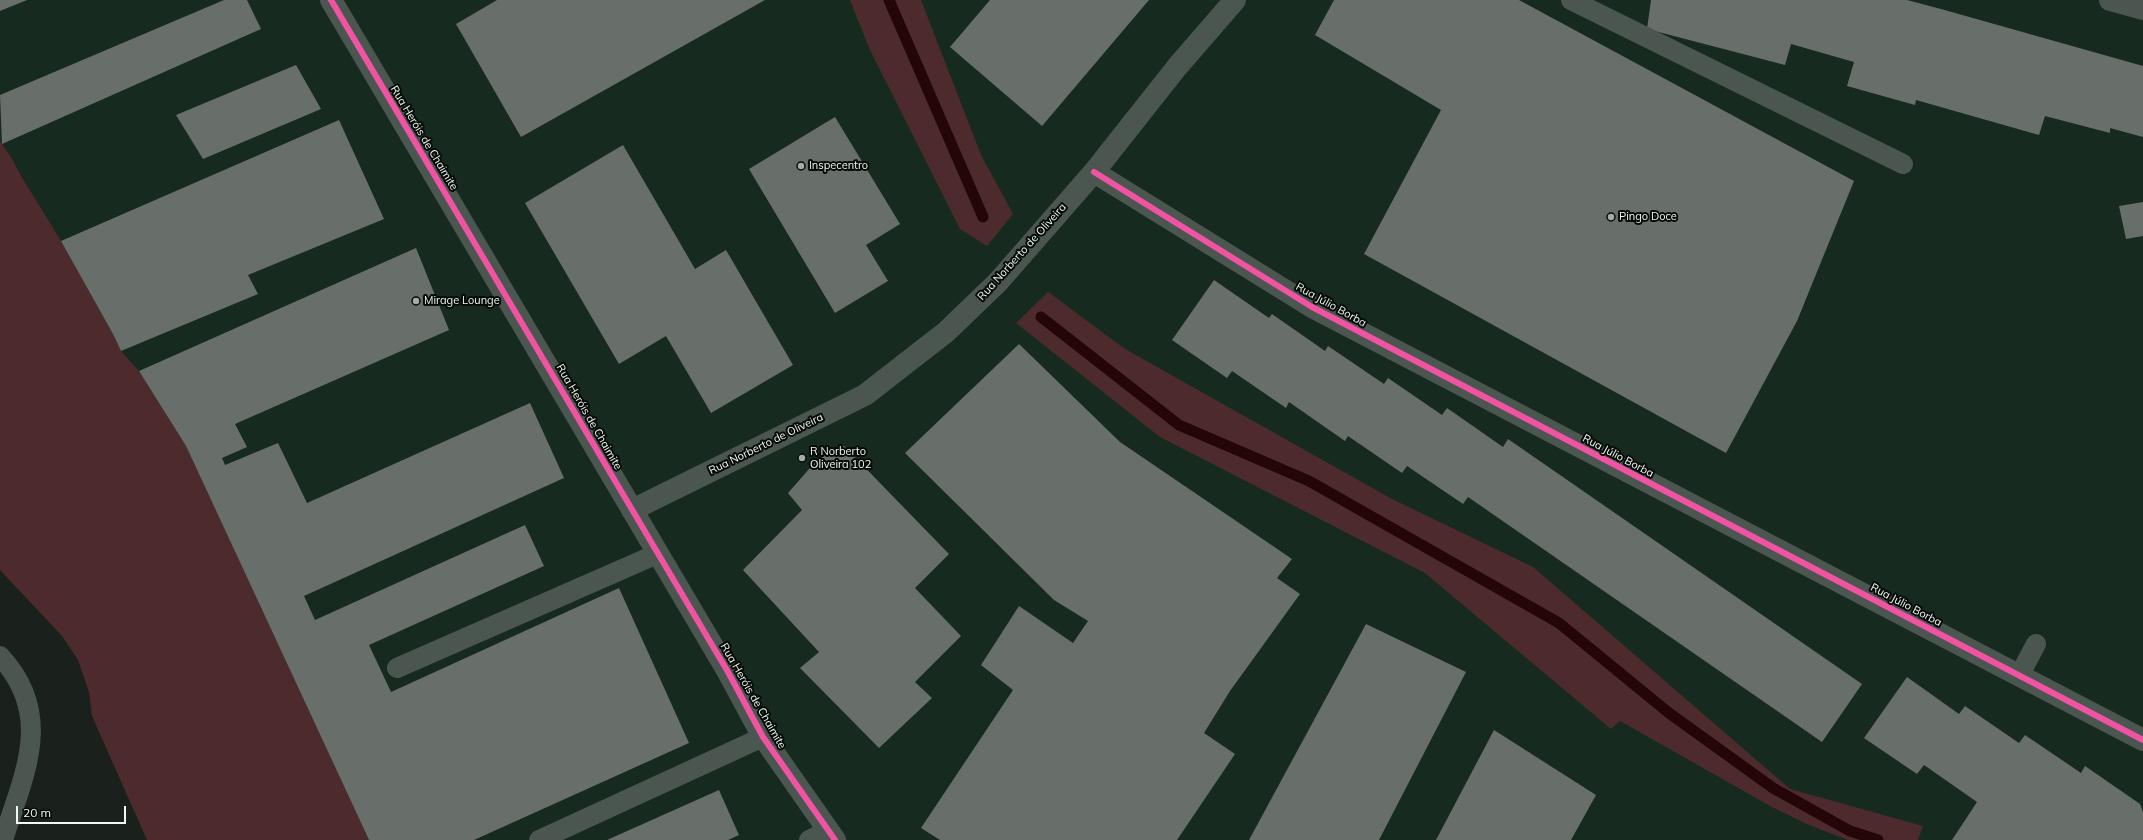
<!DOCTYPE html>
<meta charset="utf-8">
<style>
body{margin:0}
#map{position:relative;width:2143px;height:840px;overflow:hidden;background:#1a201c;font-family:Mulish,sans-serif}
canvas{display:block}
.scale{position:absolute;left:16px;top:806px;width:110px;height:18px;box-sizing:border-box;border:2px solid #eff8f2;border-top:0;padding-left:5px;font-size:12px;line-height:14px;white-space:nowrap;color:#eff8f2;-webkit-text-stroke:3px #060b08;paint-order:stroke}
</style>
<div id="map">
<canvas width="2143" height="840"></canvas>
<div class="scale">20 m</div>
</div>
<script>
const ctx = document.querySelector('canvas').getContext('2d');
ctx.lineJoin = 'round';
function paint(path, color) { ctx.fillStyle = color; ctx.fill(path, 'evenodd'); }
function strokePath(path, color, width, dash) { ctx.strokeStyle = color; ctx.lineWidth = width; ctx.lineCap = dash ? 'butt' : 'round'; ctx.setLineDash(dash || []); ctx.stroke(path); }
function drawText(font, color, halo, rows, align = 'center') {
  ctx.font = font + ' Mulish,sans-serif'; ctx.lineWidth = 4; ctx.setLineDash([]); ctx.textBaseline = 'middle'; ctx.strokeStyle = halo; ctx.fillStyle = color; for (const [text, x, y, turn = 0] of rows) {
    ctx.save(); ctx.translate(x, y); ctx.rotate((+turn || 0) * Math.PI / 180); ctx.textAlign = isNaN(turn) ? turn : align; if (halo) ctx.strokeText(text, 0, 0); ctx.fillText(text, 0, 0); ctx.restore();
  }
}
const built = new Path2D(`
 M0 0H2143V840H369L186 446 139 371 121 351 113 334 11 157 0 141Z`);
const green = new Path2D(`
 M850 0H921L981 155 1013 214 987 246 960 229 869 48Z
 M0 141 11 157 23 179 61 241 113 334 121 351 139 371 186 446 369 840H147L92 716 89 692 78 660 62 636 0 570Z
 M1048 292 1125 349 1392 499 1533 567 1790 789 1923 826 1918 840H1848L1809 825 1772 807 1620 721 1611 729 1425 573 1160 437 1016 323Z`);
const stream = new Path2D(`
 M889 0 983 217
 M1041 317 1179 425 1309 481 1559 623 1669 713 1773 788 1850 831 1878 840`);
const building = new Path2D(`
 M0 0H27L0 11Z
 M224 0H247L261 29 2 144 0 95Z
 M497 0H765L521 137 456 24Z
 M990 0H1149L1042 126 950 47Z
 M1334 0H1519L1854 181 1797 321 1726 453 1364 254 1441 110 1315 35Z
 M1651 0H1907L1941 9 2143 66V137L2110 128V133L2045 116 2039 135 1916 100 1915 105 1847 86 1854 62 1791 44 1785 65 1647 29Z
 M296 65 321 109 203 159 176 115Z
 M835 117 900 224 866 245 888 281 835 313 749 169Z
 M339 120 384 219 248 275 258 294 121 351 113 334 61 241Z
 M623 145 695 269 726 250 793 365 711 413 666 336 619 364 525 203Z
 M2143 202V236L2126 239 2119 206Z
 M416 248 449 330 235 424 247 447 222 458 225 465 278 443 307 503 530 403 564 478 304 596 315 620 525 525 544 566 369 645 391 692 619 588 689 743 474 840H369L186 446 139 371Z
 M1214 280 1269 318 1272 314 1325 351 1328 346 1384 384 1388 378 1442 415 1447 408 1503 447 1508 439 1862 684 1822 742 1468 497 1463 504 1407 466 1402 473 1348 436 1345 441 1289 402 1286 408 1232 371 1227 378 1172 340Z
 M1019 344 1120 442 1292 559 1277 578 1300 594 1230 691 1204 733 1235 754 1177 840H940L921 828 1013 690 981 665 1019 606 1073 643 1088 621 1054 600 905 453Z
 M844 446 949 554 915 588 961 636 915 682 932 698 879 748 800 668 819 652 743 570 802 510 788 493 817 460Z
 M1366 624 1466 672 1379 840H1249Z
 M1907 677 1959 714 1965 706 2019 743 2025 735 2081 773 2085 766 2140 804 2143 812V840H1952L1977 802 1924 765 1917 774 1864 738Z
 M1494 730 1596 795 1571 840H1436Z
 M719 790 739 835 728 840H607Z`);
const service = new Path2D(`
 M1571 0 1903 164
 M0 656C55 715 24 774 3 840
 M397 668 657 554
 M2019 676 2036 644
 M539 840 763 737
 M809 840 828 831`);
const minor = new Path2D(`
 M331 0 728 672 763 737 835 840
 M2110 0 2143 9
 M1094 172 1312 307 2143 740
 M632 510 865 395 946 332 998 282 1094 172 1177 67 1235 0`);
const cycleway = new Path2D(`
 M331 0 728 672 763 737 835 840
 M1094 172 1312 307 2143 740`);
const markers = [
 [801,166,4,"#a4aca7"],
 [1611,217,4,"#a4aca7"],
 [416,301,4,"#a4aca7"],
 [802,458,4,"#a4aca7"]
];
const streetNames = [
 ["Rua Heróis de Chaimite",424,138,59],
 ["Rua Norberto de Oliveira",1022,252,-48],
 ["Rua Júlio Borba",1331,305,29],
 ["Rua Heróis de Chaimite",589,417,60],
 ["Rua Norberto de Oliveira",766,444,-26],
 ["Rua Júlio Borba",1618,456,28],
 ["Rua Júlio Borba",1906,605,28],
 ["Rua Heróis de Chaimite",753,696,60]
];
const poiNames = [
 ["Inspecentro",809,166],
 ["Pingo Doce",1619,217],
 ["Mirage Lounge",424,301],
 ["R Norberto",810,452],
 ["Oliveira 102",810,465]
];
paint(built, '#172a1f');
paint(green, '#4d2b2c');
strokePath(stream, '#240608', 11);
paint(building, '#686e6a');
strokePath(service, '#4a564f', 20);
strokePath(minor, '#4a564f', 22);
strokePath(cycleway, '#f153a3', 6);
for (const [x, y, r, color] of markers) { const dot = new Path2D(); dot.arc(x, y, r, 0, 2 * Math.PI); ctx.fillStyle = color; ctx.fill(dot); strokePath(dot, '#060b08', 1.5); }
drawText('11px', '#eff8f2', '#060b08', streetNames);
drawText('11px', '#eff8f2', '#060b08', poiNames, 'left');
</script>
